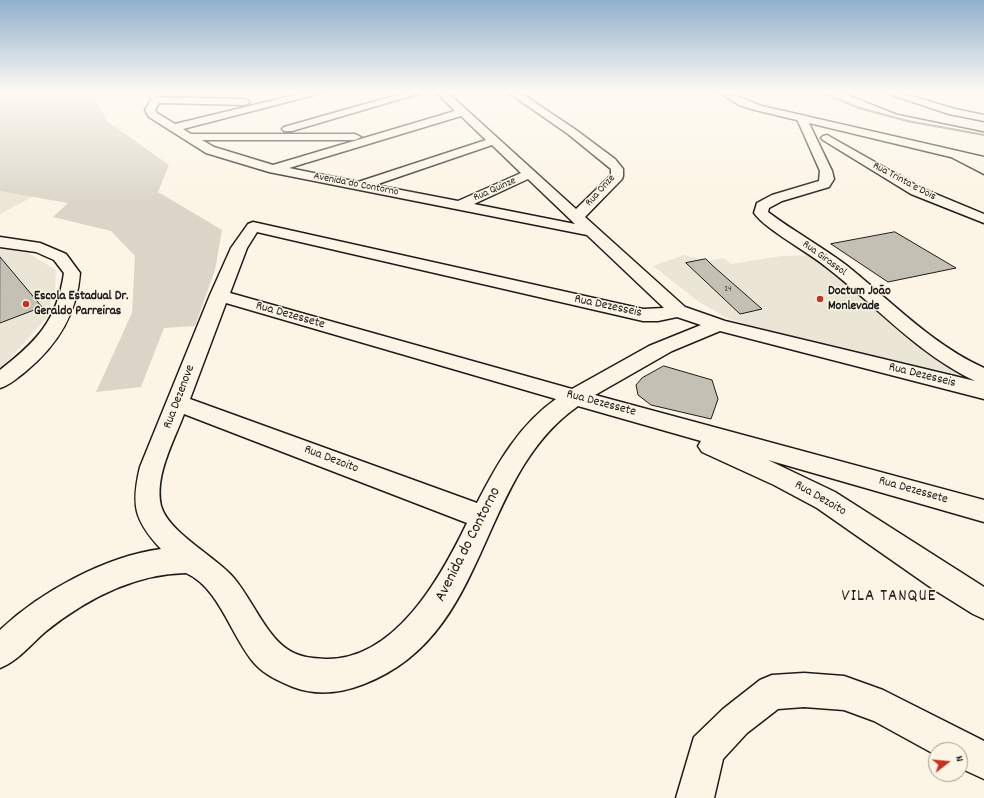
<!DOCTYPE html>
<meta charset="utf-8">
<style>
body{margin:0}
#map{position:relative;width:984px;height:798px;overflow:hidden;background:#fcf5e5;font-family:Dekko,sans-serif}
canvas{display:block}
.north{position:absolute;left:928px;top:742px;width:40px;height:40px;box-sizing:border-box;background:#fcf5e5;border:1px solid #a29e95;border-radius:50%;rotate:74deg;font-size:11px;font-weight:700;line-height:16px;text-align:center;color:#1c1c1c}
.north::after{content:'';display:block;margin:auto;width:14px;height:18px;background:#c8321e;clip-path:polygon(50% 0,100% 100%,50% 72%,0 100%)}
</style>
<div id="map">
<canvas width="984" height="798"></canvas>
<div class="north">N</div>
</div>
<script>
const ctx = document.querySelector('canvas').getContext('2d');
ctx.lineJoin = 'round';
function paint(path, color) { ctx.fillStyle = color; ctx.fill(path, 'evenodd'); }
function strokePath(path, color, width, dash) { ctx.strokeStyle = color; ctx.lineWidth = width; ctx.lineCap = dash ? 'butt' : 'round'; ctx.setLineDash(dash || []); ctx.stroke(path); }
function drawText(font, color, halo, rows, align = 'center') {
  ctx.font = font + ' Dekko,sans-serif'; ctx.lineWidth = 3; ctx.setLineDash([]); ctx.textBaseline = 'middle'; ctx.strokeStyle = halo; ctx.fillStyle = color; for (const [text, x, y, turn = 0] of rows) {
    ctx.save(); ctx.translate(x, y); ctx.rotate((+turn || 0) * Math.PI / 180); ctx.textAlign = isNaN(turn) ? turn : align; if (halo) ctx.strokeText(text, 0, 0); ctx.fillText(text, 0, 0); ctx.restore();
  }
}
const built = new Path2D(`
 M0 191 34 196 0 214Z
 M0 249 28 253 56 270 55 290 47 317 0 370Z
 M684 255 708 261 724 258 731 264 782 256 813 255 984 385 944 376 862 353 828 347 729 319 699 302 653 266Z`);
const green = new Path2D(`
 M0 93H92L107 121 169 165 158 192 222 230 215 270 195 326 164 328 141 387 96 392 132 313 135 256 111 231 53 217 68 203 0 191Z`);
const stream = new Path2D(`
 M826 93 860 107 908 120 984 134V136L907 122 858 109 822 93Z`);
const building = new Path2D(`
 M895 232 956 268 888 282 831 244Z
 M0 257 42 307 0 323Z
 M706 259 713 266 762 309 740 314 686 263Z
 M664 366 712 380 718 399 711 419 651 405 638 395 636 385 642 378Z`);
const minor = new Path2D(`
 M151 93H161V97L245 99 250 102 245 105 159 103 155 110 157 113 175 124 303 93H322L183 129 191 134H355L361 137 355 140H202L214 147 273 165 455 111 437 93H448L576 209 611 175V169L568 134 509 93H521L576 130 615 159 623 169V176L622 179 585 217 685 307 725 321 975 381C916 353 876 305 825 266 808 252 765 229 754 213L757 203 772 195 819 181 820 171 797 119 802 116 806 117 832 171 834 179 829 187 782 201 769 208 768 212C793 231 821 246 846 265 891 301 931 344 984 368V399L720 331 672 351 595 395 984 500V522L768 460 835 492 984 587V619L973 614 933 589 817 508 774 485 702 452 698 446 701 441 578 406C475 478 492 635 364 684 341 693 317 696 293 687 279 681 265 675 255 664 232 639 220 588 186 573 133 574 85 600 45 632 30 645 18 661 0 668V630C40 592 106 556 161 549 134 520 131 505 140 467L210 295 231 248 248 224 253 222 643 309 664 308 587 235 269 172 206 153 149 117 145 110 151 100ZM461 116 486 140 358 182 289 168ZM492 145 521 173 458 201 375 185ZM528 179 575 224 474 204ZM257 232 643 321H658L677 317 701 325 649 346 572 389 230 293 247 248ZM226 303 556 399C519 425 497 464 477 503L190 399ZM184 414 467 523C441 577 395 661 325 659 311 658 298 657 287 649 265 634 252 599 233 577 216 557 168 532 161 506 154 476 174 441 184 414Z
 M404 93H421L292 131H284L282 129 284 127Z
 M827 135 921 188 984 214V223L911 194 823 140 821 138 823 136Z
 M957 151 984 165V174L953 158 951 155 953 152Z
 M0 237 40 243 66 254 80 273C77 314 57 346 25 372 17 378 10 385 0 388V370C36 342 57 321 64 273L54 260 36 252 0 247Z
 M804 673 844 676 883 690 984 741V779L960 768V750H936V755L874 721 844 710 804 707 778 709 747 733 723 759 714 798H676L694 737 723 709 760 680 772 675Z`);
const major = new Path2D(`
 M720 93C736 93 747 101 762 106L984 157V165L755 110 739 105Z
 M886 93H902L955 109 984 115V121L949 114Z`);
const rail = new Path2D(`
 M844 93 897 114 984 132`);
const markers = [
 [820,299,4,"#c8321e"],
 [26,304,4,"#c8321e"]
];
const farNumbernames = [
 ["24",728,290]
];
const farStreetnames = [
 ["Rua Trinta e Dois",904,182,28],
 ["Avenida do Contorno",356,185,11],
 ["Rua Quinze",495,190,-24],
 ["Rua Onze",601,191,-48],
 ["Rua Girassol",824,259,36]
];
const poiNames = [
 ["Doctum João",828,292],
 ["Monlevade",828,307],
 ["Escola Estadual Dr.",34,297],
 ["Geraldo Parreiras",34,312]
];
const streetNames = [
 ["Rua Dezesseis",608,307,12],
 ["Rua Dezessete",290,316,16],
 ["Rua Dezesseis",922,376,14],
 ["Rua Dezenove",180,397,-69],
 ["Rua Dezessete",601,404,15],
 ["Rua Dezoito",331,460,21],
 ["Rua Dezessete",913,491,16],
 ["Rua Dezoito",820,499,30]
];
const nearStreetnames = [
 ["Avenida do Contorno",469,545,-63]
];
const nearNeighbourhoodnames = [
 ["VILA TANQUE",889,598]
];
paint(built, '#ebe5d6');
paint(green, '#dbd5c8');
paint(stream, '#75726c');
paint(building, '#c4c0b3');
strokePath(building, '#1c1c1c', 1);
strokePath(minor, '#1c1c1c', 3);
strokePath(major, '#1c1c1c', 3);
paint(minor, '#fcf5e5');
paint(major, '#fcf5e5');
strokePath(rail, '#1c1c1c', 1.5);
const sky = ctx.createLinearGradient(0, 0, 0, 205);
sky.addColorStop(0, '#91b0cc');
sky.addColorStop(0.45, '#fefaf3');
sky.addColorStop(1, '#fefaf300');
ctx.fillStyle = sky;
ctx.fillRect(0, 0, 984, 205);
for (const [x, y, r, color] of markers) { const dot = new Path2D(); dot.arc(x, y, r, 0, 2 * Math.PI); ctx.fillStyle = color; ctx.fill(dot); strokePath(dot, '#fcf5e5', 1.5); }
drawText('9px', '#464542', null, farNumbernames);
drawText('11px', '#1c1c1c', '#fcf5e5', farStreetnames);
drawText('bold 13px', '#1c1c1c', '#fcf5e5', poiNames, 'left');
drawText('13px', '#1c1c1c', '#fcf5e5', streetNames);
drawText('16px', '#1c1c1c', '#fcf5e5', nearStreetnames);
ctx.letterSpacing = '1px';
drawText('17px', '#1c1c1c', '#fcf5e5', nearNeighbourhoodnames);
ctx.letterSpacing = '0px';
</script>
